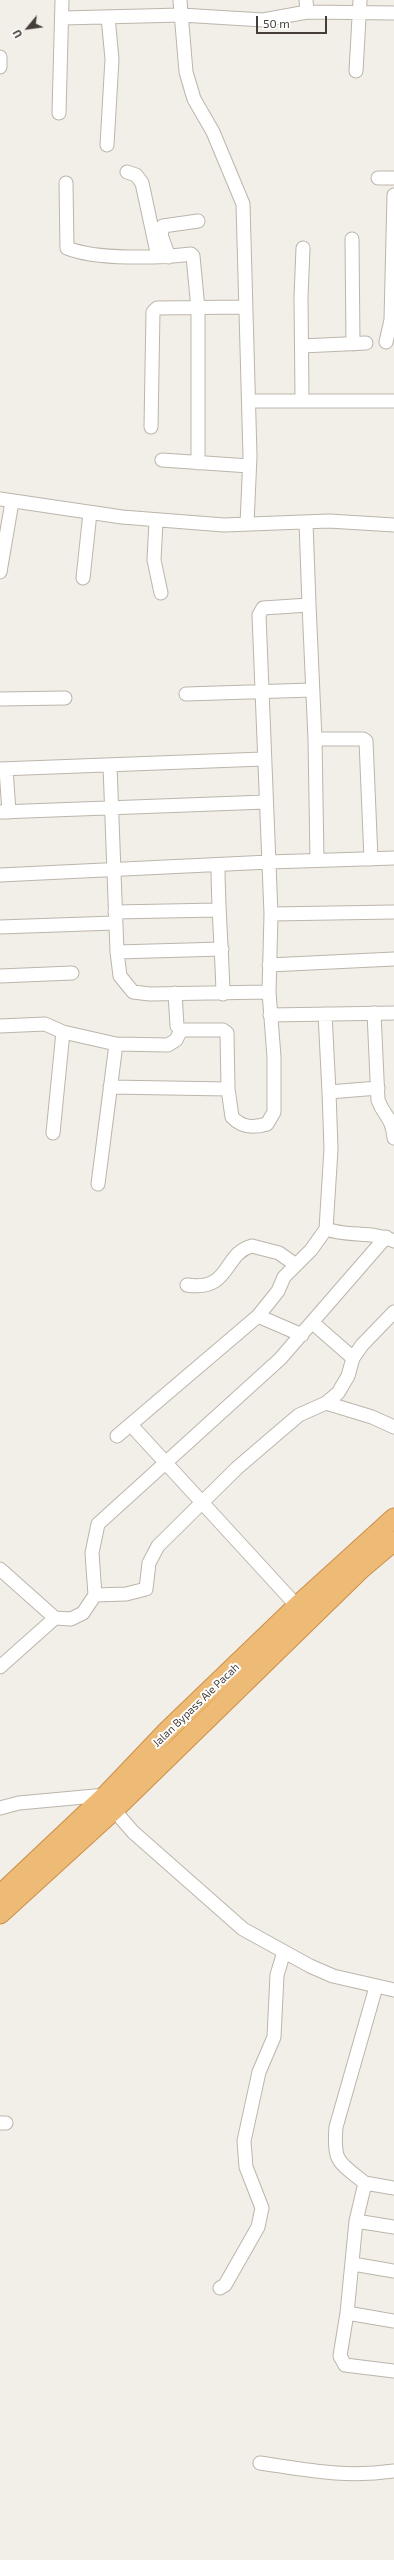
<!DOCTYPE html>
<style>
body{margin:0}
#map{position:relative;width:394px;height:2560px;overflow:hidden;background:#f2eee8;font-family:"Exo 2",sans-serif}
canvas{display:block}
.north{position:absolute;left:8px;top:8px;width:40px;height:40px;-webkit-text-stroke:3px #fff;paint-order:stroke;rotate:241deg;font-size:11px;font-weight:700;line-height:16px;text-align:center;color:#453e37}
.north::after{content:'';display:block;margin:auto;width:14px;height:18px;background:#453e37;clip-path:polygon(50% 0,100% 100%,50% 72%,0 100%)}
.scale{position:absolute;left:256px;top:16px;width:71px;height:18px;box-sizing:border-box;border:2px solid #453e37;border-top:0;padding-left:5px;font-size:12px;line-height:14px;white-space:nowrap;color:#453e37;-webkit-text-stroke:3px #fff;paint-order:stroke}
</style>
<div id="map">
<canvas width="394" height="2560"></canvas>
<div class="north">U</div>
<div class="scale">50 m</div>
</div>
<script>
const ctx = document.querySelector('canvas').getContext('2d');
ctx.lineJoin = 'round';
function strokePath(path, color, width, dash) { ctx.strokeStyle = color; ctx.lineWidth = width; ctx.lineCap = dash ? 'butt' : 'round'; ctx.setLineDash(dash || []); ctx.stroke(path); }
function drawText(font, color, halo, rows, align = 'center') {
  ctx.font = font + ' "Exo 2",sans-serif'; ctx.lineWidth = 4; ctx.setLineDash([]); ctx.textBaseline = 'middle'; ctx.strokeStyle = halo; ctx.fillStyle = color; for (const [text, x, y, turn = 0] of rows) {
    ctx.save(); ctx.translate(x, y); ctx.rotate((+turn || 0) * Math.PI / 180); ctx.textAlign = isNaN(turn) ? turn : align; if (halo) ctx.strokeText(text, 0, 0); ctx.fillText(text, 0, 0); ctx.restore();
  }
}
const minor = new Path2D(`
 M180 0 186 72 194 99 213 132 243 204 250 456 247 524
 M307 12 394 13
 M63 18 181 15 263 20 307 12 306 0
 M0 57V67
 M356 71 360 0
 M59 113 62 0
 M107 145 112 59 108 17
 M127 172 136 175 142 183 158 257
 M378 178H394
 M66 183 67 248C96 260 160 258 191 254L193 256 198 309V463
 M394 195 391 320H394
 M352 239 353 344
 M169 257 161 235 163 226 198 221
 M386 342 391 320
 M302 346 366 343
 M302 399 301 297 303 248
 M249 401H394
 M151 427 153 312 157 308 244 307
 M162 460 249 466
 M0 499 122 517 224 525 329 521 394 525
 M156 521 154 560 161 593
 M0 572 12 502
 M83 578 90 513
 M309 605 315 739
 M186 694 312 690
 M0 699 65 698
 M110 766 117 952 222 949
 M0 769 263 759
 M6 769 9 812
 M0 812 266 802
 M317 860 315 739H363L366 741 371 859
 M218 865C218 908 222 951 223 994
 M0 875 269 862 394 858
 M115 912 218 910
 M271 914 394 912
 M0 927 114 923
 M117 952 120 976 133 992 150 994 269 992
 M269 965 394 959
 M0 976 72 973
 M175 993 177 1026 181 1030H223L227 1033 228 1089 232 1117C242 1128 254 1128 267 1124L274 1112V1057L269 992 271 914 259 615 263 608 309 605 306 522
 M374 1013 378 1100C384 1117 392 1116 394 1138
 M325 1014 329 1092 378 1088
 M270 1015 394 1013
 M0 1026 45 1024 63 1032 116 1044 168 1045 176 1040 181 1030
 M110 1087 228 1089
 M329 1092 331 1149 326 1229C348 1237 373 1231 394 1241
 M53 1133 63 1032
 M98 1184 116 1044
 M187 1285C231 1292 223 1253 252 1246L279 1253 296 1265
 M258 1316 302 1335
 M313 1323 353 1358
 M326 1403 372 1417 394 1427
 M131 1425 297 1606
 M117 1436 258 1316 278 1291 284 1277 311 1250 326 1229
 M0 1569 55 1618 71 1619 83 1613 95 1595 92 1553 98 1524 280 1359 386 1237
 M95 1595 126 1594 146 1589 149 1563 158 1546 237 1468 279 1432 299 1415 326 1403 338 1393 348 1376 353 1358 362 1345 394 1312
 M0 1667 55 1618
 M0 1808 19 1803 106 1795
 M114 1810 133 1832 243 1929 310 1966 333 1976 394 1990
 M376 1987 336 2127C333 2163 339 2162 365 2183L356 2221 347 2313 340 2356 345 2365 394 2371
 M0 2123H6
 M365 2183 394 2188
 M356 2221 394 2227
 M353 2264 394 2271
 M220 2288 225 2285 258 2227 262 2208 246 2167 244 2141 259 2072 274 2037 277 1975 284 1952
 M347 2313 394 2321
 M260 2463C308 2470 345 2478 394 2471`);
const highway = new Path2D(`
 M0 1895 106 1795 168 1730 297 1606 394 1518
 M0 1914 114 1810 361 1569 394 1541`);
const streetNames = [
 ["Jalan Bypass Aie Pacah",196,1705,-44]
];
strokePath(minor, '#bcb5ab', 15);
strokePath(highway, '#cc8f47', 21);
strokePath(minor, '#fff', 13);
strokePath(highway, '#eebb76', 19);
drawText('11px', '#453e37', '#fff', streetNames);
</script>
